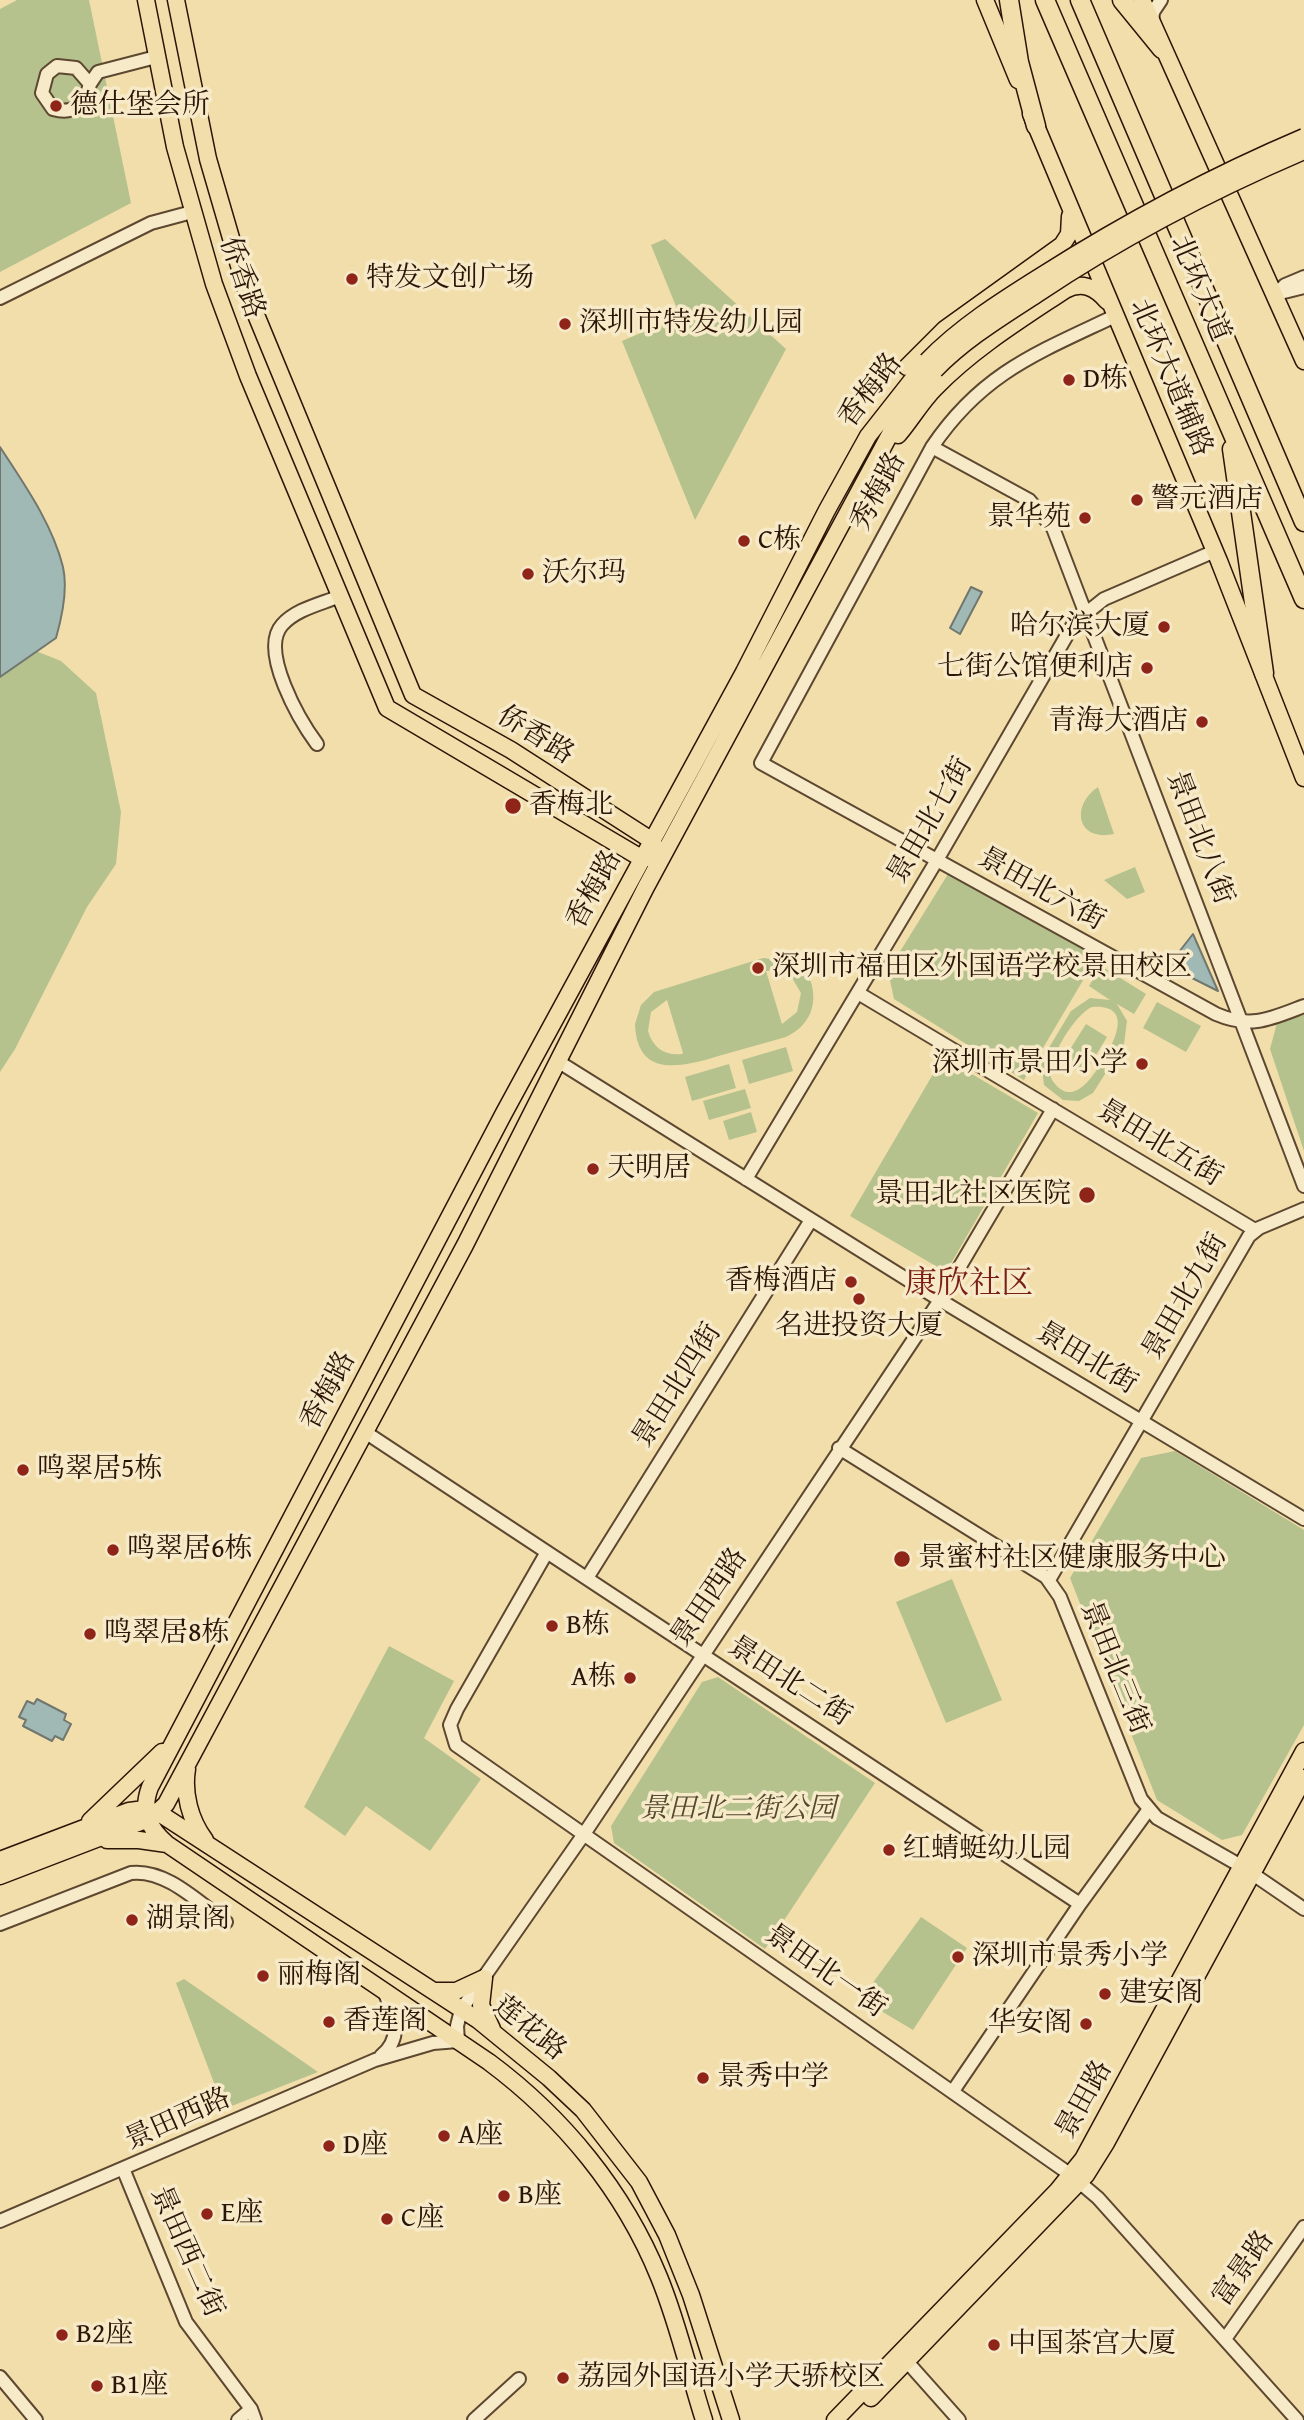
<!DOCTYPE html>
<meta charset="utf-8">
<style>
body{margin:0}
canvas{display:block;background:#f2deab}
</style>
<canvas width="1304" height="2420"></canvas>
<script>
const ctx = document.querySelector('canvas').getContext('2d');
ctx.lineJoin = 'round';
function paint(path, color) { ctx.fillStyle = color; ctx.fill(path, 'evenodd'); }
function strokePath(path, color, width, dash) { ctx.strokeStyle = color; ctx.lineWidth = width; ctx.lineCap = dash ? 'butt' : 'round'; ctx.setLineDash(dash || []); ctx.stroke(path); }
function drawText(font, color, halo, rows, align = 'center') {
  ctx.font = font + ' "Gentium Book Plus","Noto Serif SC",serif'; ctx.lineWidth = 7; ctx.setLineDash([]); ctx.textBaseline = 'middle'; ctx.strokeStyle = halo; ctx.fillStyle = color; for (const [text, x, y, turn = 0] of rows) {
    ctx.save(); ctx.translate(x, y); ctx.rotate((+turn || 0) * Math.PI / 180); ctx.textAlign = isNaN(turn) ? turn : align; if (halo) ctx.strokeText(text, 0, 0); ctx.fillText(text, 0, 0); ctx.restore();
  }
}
const green = new Path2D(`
 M17 0H89L131 203 0 272V9Z
 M665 239 786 349 695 520 622 341 680 316 651 245Z
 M36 651 61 661 96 693 121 812 116 864 87 907 15 1049 0 1072V677Z
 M1098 787 1114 834C1077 842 1070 806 1098 787Z
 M1135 867 1145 892 1127 899 1104 880Z
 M948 874 1098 955 1024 1080 894 999 888 971Z
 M763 958 791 961 811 982C818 1006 809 1026 786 1037 765 1043 743 1049 722 1055 685 1066 637 1081 635 1024L641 1005 654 992ZM779 970 791 976 801 993 797 1012 782 1024 766 971ZM667 1000 683 1053 682 1054C665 1056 653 1048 648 1031L651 1012Z
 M1101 966 1146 994 1134 1014 1117 1004 1127 1021 1124 1044 1093 1093 1079 1101 1063 1100 1044 1085 1041 1061 1071 1011 1090 998 1110 1000 1089 986ZM1092 1007C1136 1004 1113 1045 1101 1063 1090 1081 1071 1108 1052 1080 1045 1062 1075 1014 1092 1007Z
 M1157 1002 1201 1026 1186 1052 1143 1028Z
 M1304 1013V1151L1270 1049 1277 1023Z
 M1086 1024 1107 1037 1084 1075 1062 1062Z
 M786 1047 793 1071 749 1084 742 1060Z
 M943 1057 1038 1113 946 1272 850 1216Z
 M729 1064 736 1088 692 1101 685 1077Z
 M745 1089 751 1108 709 1120 703 1101Z
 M751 1112 757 1132 729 1140 723 1121Z
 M1175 1451 1304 1530V1725L1242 1835 1222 1840 1157 1800 1070 1578 1141 1458Z
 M952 1579 1002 1700 946 1723 896 1602Z
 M389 1646 454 1681 424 1738 481 1779 430 1851 366 1806 345 1836 304 1807Z
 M718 1677 875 1783 765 1949 614 1843 611 1826 702 1682Z
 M921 1917 967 1948 913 2030 861 1999Z
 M184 1979 200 1990 318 2072 224 2109 176 1983Z`);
const water = new Path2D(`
 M0 447C24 484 52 523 63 567 68 589 62 617 56 638L0 677Z
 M971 587 982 592 960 634 950 628Z
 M1193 934 1218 991 1168 966Z
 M37 1699 66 1714 64 1720 71 1724 63 1740 55 1736 52 1741 23 1726 26 1720 19 1717 27 1701 34 1704Z`);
const minor = new Path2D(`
 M1152 24 1153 12 1161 0
 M57 66 76 68 90 84C85 104 75 115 53 109L42 93 47 74Z
 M90 84 98 72 156 57
 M1276 294 1285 285 1304 277
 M1276 294 1304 287
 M0 298 151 223 192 212
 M1115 316C1037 353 982 373 932 447L761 763 1216 1014C1251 1029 1270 1019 1304 1006
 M932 447 1029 500 1053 528 1304 1186
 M317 744C300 721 259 651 282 625 296 609 321 604 340 596
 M858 993 1255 1230
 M559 1062 940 1300 1304 1519
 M746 1179 937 860 1074 623 1104 599 1215 551
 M365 1432 1080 1904
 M839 1448 1046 1577 1060 1597 1141 1799 1157 1818 1241 1866
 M547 1552 457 1709 450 1725 456 1745 1071 2175 1098 2198 1297 2420
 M587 1578 811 1220
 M1049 1580 1249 1236 1259 1228 1304 1209
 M1247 1870 1304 1909
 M0 1924 131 1873C166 1869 198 1902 226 1922
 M381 2056C404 2037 394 2015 384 1991
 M953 2091 1080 1904 1149 1809
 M124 2171 186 2322 251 2409 255 2420
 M0 2221 375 2060 433 2043 458 2041 457 2026 461 2010 584 1834 940 1300 1053 1109
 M1225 2339 1304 2227
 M902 2356 959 2420
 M0 2377 36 2420
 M238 2420 251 2409
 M474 2420 519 2379`);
const major = new Path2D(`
 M146 0 175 147 214 284 248 376 387 708 641 858H650
 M176 0 208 159 247 293 413 695 511 750 651 840 655 847
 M985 0 1018 80
 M1142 0 1304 361
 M1031 114 1219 561 1304 778
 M907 367 945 329 1062 245 1069 234 1070 216
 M898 435C911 420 921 402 935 388 973 349 1020 320 1065 290 1082 281 1095 287 1107 301
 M187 1769C183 1793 190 1820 205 1840
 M90 1821 162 1752
 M107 1840H139L167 1844
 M0 1860 129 1811 145 1809 159 1813 478 2020 549 2078 583 2110 639 2182 667 2235 691 2295 731 2420
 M0 1876 151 1818 166 1804 465 1245 646 887 903 410 935 370
 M484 1978 481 2005 492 2029
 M434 1991H456L484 1978
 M871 2398 1086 2175 1106 2143 1304 1778
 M704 2420C689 2373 678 2323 659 2277 624 2191 563 2117 489 2062L167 1844C148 1828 141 1811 150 1787L504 1113 744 672 827 510 868 436 927 361
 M835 2420 1058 2190 1083 2159 1304 1751`);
const highway = new Path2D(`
 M1009 0 1019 62 1036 126
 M1045 0 1304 599
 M1080 0 1304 522
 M1122 0 1162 49
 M1232 449 1264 673`);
const majorBridge = new Path2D(`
 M927 361C960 327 1001 301 1041 276 1126 222 1212 176 1304 137
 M935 370C965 339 1002 317 1037 294 1124 236 1208 192 1304 151`);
const markers = [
 [56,106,7,"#8f2418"],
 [352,279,7,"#8f2418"],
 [565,324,7,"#8f2418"],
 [1069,380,7,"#8f2418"],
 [1137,500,7,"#8f2418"],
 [1085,518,7,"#8f2418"],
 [744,541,7,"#8f2418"],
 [528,574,7,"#8f2418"],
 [1164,627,7,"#8f2418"],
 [1147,668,7,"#8f2418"],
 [1202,722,7,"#8f2418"],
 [513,806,9,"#8f2418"],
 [758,968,7,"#8f2418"],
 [1142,1064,7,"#8f2418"],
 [593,1169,7,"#8f2418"],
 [1087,1195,9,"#8f2418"],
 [851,1282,7,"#8f2418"],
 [859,1299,7,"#8f2418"],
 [23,1470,7,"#8f2418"],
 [113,1550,7,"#8f2418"],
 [902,1559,9,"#8f2418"],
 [552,1626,7,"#8f2418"],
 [90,1634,7,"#8f2418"],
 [630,1678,7,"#8f2418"],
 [889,1850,7,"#8f2418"],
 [132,1920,7,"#8f2418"],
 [958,1957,7,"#8f2418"],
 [263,1976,7,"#8f2418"],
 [1105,1994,7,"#8f2418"],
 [329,2022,7,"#8f2418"],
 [1086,2024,7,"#8f2418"],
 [703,2078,7,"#8f2418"],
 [444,2136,7,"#8f2418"],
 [329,2146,7,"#8f2418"],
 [504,2196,7,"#8f2418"],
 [207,2214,7,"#8f2418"],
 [387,2219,7,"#8f2418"],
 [62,2335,7,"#8f2418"],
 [994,2345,7,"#8f2418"],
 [563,2378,7,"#8f2418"],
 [97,2386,7,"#8f2418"]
];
const poiNames = [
 ["德仕堡会所",70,106],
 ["特发文创广场",366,279],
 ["深圳市特发幼儿园",579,324],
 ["D栋",1083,380],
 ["警元酒店",1151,500],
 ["景华苑",1071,518,"right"],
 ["C栋",758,541],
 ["沃尔玛",542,574],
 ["哈尔滨大厦",1150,627,"right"],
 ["七街公馆便利店",1133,668,"right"],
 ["青海大酒店",1188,722,"right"],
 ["香梅北",529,806],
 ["深圳市福田区外国语学校景田校区",772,968],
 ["深圳市景田小学",1128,1064,"right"],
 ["天明居",607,1169],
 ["景田北社区医院",1071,1195,"right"],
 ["香梅酒店",837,1282,"right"],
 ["名进投资大厦",859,1327,"center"],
 ["鸣翠居5栋",37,1470],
 ["鸣翠居6栋",127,1550],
 ["景蜜村社区健康服务中心",918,1559],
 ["B栋",566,1626],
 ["鸣翠居8栋",104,1634],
 ["A栋",616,1678,"right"],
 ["红蜻蜓幼儿园",903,1850],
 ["湖景阁",146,1920],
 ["深圳市景秀小学",972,1957],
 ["丽梅阁",277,1976],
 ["建安阁",1119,1994],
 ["香莲阁",343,2022],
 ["华安阁",1072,2024,"right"],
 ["景秀中学",717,2078],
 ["A座",458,2136],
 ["D座",343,2146],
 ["B座",518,2196],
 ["E座",221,2214],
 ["C座",401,2219],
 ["B2座",76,2335],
 ["中国茶宫大厦",1008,2345],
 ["荔园外国语小学天骄校区",577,2378],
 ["B1座",111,2386]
];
const streetNames = [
 ["侨香路",241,278,71],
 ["北环大道",1199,289,67],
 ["北环大道辅路",1170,378,67],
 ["香梅路",871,391,-53],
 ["秀梅路",879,492,-62],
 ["侨香路",535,736,32],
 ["景田北七街",931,821,-60],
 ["景田北八街",1199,838,69],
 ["香梅路",595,890,-62],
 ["景田北六街",1041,890,29],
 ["景田北五街",1159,1144,31],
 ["景田北九街",1186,1297,-60],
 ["景田北街",1086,1359,31],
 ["景田北四街",678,1386,-58],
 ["香梅路",329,1391,-62],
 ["景田西路",710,1598,-56],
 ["景田北三街",1114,1668,68],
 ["景田北二街",789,1682,33],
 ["景田北一街",825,1972,35],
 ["莲花路",529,2029,39],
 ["景田路",1085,2100,-61],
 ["景田西路",178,2120,-24],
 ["景田西二街",186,2252,66],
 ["富景路",1244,2269,-55]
];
const parkNames = [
 ["景田北二街公园",738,1810]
];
const quarterNames = [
 ["康欣社区",969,1285]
];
paint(green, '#b5c28d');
paint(water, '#a0b9b5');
strokePath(water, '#71776f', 2);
strokePath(minor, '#5d4730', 16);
strokePath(major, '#2b1507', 19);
strokePath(highway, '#2b1507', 21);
strokePath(minor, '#f7eac8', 12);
strokePath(major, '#f2deab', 16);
strokePath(highway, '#f2deab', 18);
strokePath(majorBridge, '#2b1507', 19, []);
strokePath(majorBridge, '#f2deab', 16);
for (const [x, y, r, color] of markers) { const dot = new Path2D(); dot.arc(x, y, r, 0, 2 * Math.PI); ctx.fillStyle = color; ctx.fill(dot); strokePath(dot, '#f7eac8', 2.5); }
drawText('28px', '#2b1507', '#f7eac8', poiNames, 'left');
drawText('28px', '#2b1507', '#f7eac8', streetNames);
drawText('italic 28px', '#54492f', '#f7eac8', parkNames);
drawText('32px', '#7a1f14', '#f7eac8', quarterNames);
</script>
